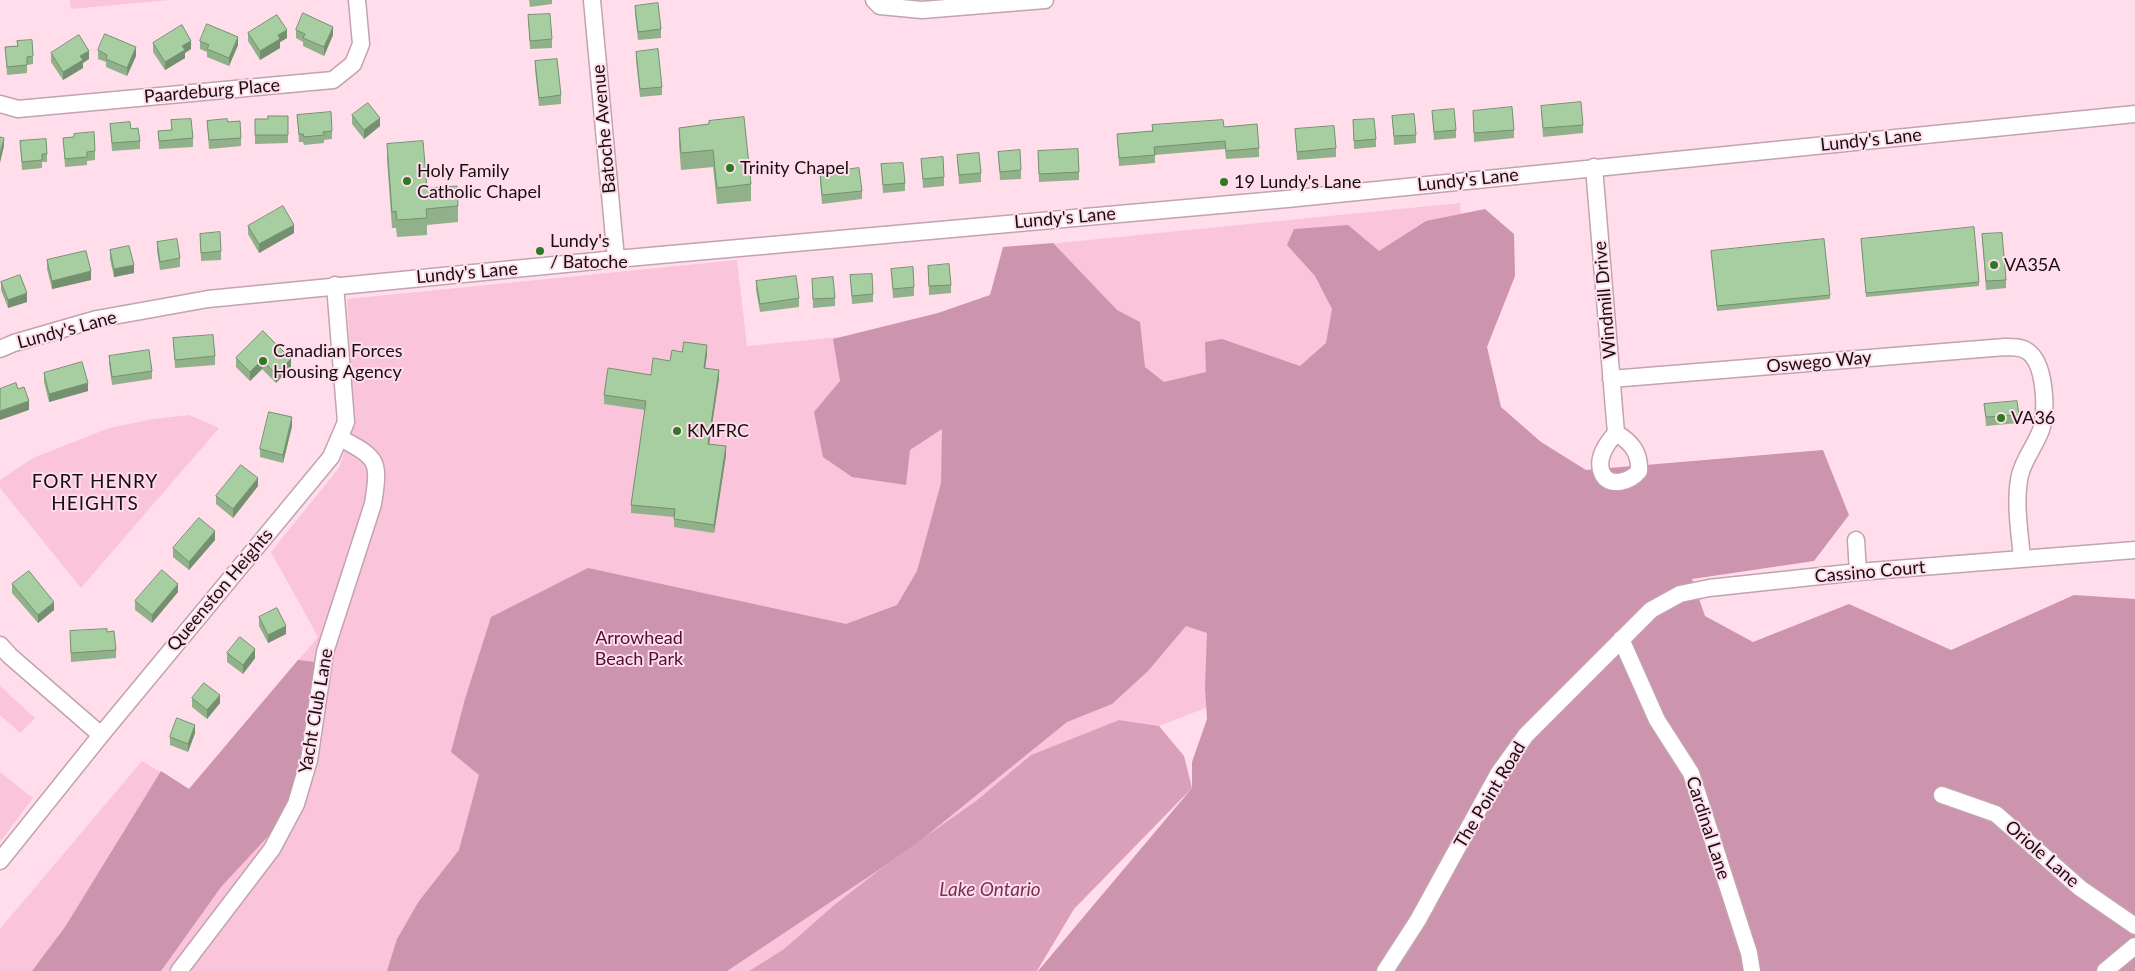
<!DOCTYPE html>
<style>
body{margin:0}
canvas{display:block;background:#ffddeb}
</style>
<canvas width="2135" height="971"></canvas>
<script>
const ctx = document.querySelector('canvas').getContext('2d');
ctx.lineJoin = 'round';
function paint(path, color) { ctx.fillStyle = color; ctx.fill(path, 'evenodd'); }
function strokePath(path, color, width, dash) { ctx.strokeStyle = color; ctx.lineWidth = width; ctx.lineCap = dash ? 'butt' : 'round'; ctx.setLineDash(dash || []); ctx.stroke(path); }
function drawText(font, color, halo, rows, align = 'center') {
  ctx.font = font + ' Lato,sans-serif'; ctx.lineWidth = 4; ctx.setLineDash([]); ctx.textBaseline = 'middle'; ctx.strokeStyle = halo; ctx.fillStyle = color; for (const [text, x, y, turn = 0] of rows) {
    ctx.save(); ctx.translate(x, y); ctx.rotate((+turn || 0) * Math.PI / 180); ctx.textAlign = isNaN(turn) ? turn : align; if (halo) ctx.strokeText(text, 0, 0); ctx.fillText(text, 0, 0); ctx.restore();
  }
}
const green = new Path2D(`
 M70 0H170L71 9Z
 M1460 203 1488 513 1358 649 1159 726 1119 720 1031 755 976 801 833 906 784 949 749 971H0V929L142 761 189 789 318 637 271 552 339 468 354 422 347 299 737 260 747 346 1024 319 1018 247Z
 M189 415 219 428 81 588 0 488V480L33 458 109 428 153 419Z
 M0 686 35 718 20 733 0 715Z
 M0 772 33 798 0 842Z`);
const forest = new Path2D(`
 M1485 209 1514 234 1515 276 1487 347 1501 407 1541 442 1586 470 1823 450 1849 515 1814 561 1692 579 1705 616 1753 642 1849 604 1951 650 2074 595 2135 599V971H1038L1192 788V762L1207 719 1205 688 1207 633 1186 626 1148 671 1112 704 1067 722 910 849 727 971H387L397 939 419 901 459 850 479 775 451 752 465 699 491 617 588 568 846 624 897 605 917 571 941 483 942 429 910 450 906 485 852 477 823 457 814 412 840 381 833 339 938 313 990 295 1003 247 1053 243 1117 310 1140 322 1145 367 1164 382 1206 372 1205 342 1222 339 1300 366 1326 343 1332 309 1315 276 1287 245 1294 229 1348 225 1379 251 1426 221Z
 M298 660 315 662 307 770 273 831 221 887 161 971H32L65 927 161 771 189 789Z`);
const water = new Path2D(`
 M1119 720 1159 726 1184 756 1192 788 1074 909 1037 971H749L784 949 833 906 891 861 976 801 1031 755Z`);
const minor = new Path2D(`
 M592 0 616 259
 M874 0 880 6 922 10 1045 0
 M0 104 18 109 333 80 353 64 361 44 357 0
 M1594 167 1616 433C1607 443 1596 459 1602 473 1609 489 1631 481 1639 471 1640 452 1631 442 1616 433
 M0 349 14 343 97 319 208 299 616 259 1287 199 2135 114
 M1611 379 2005 347C2013 347 2021 347 2027 351 2046 363 2047 412 2041 430 2035 446 2024 459 2020 475 2014 502 2020 533 2022 559
 M1856 540 1858 572
 M1621 639 1657 720 1691 773 1749 953 1752 971
 M0 645 10 656 101 735
 M1942 795 1996 814 2080 888 2135 926
 M0 861 101 735 331 457 346 422 335 285
 M179 971 272 849 296 804 309 760 325 652 373 504C380 460 378 458 340 438
 M1385 971 1418 920 1498 774 1526 735 1651 610 1680 594 1709 588 1858 572 2135 550
 M2105 971 2135 946`);
const wall = new Path2D(`
 M529 0H552V4L530 7Z
 M635 6 661 29V38L638 40 635 14Z
 M528 15 552 39V48L530 49Z
 M296 30 333 35 324 56 303 46V42L296 38Z
 M248 33 287 38 280 42V48L260 60 248 41Z
 M17 41 33 56V64L27 65V73L7 75 5 47 17 46Z
 M200 41 238 45 229 66 207 57V52L200 49Z
 M153 43 191 49 185 53V58L165 70 153 52Z
 M98 50 136 56 127 76 106 67V62L98 59Z
 M636 52 662 87V95L640 97 636 60Z
 M51 53 89 59 83 63V68L63 80 51 62Z
 M535 61 561 95V104L539 106 535 70Z
 M1541 106 1583 125V133L1543 137Z
 M1432 111 1456 130V138L1434 140Z
 M1473 111 1514 130V138L1474 142Z
 M297 115 332 131V139L324 140V143L304 145 303 142H299Z
 M352 115 380 126 364 139 352 124Z
 M288 116V143L255 144V119H268Z
 M1392 116 1416 135V143L1394 145Z
 M171 120 193 138V147L159 149 158 131 171 130Z
 M1353 120 1376 139V147L1354 149Z
 M207 121 228 122 241 138V146L209 149Z
 M110 124 131 129 140 141V149L112 151Z
 M709 124 751 184V201L717 204 713 167 681 170 679 144V128Z
 M1152 125 1224 127 1259 148V157L1226 159 1225 149 1155 155V163L1119 166 1117 134 1152 131Z
 M1295 129 1336 148V157L1297 160Z
 M63 138 95 151V160L87 161V165L65 167Z
 M20 141 47 154V162H42V168L22 170Z
 M387 144 427 188 458 206V222L427 225V235L397 237 396 228H392L387 160Z
 M1038 151 1079 172V180L1039 182Z
 M998 152 1021 170V179L1000 180Z
 M957 155 981 173V182L959 184Z
 M921 159 944 177V186L923 188Z
 M881 164 905 183V191L883 193Z
 M820 173 862 191V199L822 204 820 181Z
 M248 226 294 233 259 253 248 234Z
 M200 234 221 251V260L201 261Z
 M1982 234 2006 280V288L1986 290Z
 M1861 239 1979 282V286L1866 297Z
 M157 242 180 258V267L160 270 157 251Z
 M110 250 134 273 114 277 110 259Z
 M1711 251 1830 295V299L1717 311Z
 M47 260 91 280 52 289 47 269Z
 M928 266 951 285V293L929 295Z
 M891 269 914 287V296L893 298Z
 M850 275 873 294V302L852 304Z
 M812 279 835 298V306L813 308Z
 M756 281 799 298V307L760 312 756 290Z
 M1 282 27 302 8 308 1 290Z
 M263 331 291 367 276 383 262 369 250 381 236 367V358Z
 M173 338 215 356V365L175 368Z
 M682 352 707 354 705 368 719 378 709 444 726 455 714 533 674 527V517L631 513V505L645 410 604 404V395L651 375Z
 M109 356 152 371V379L112 385 109 364Z
 M44 373 88 391 49 402 44 382Z
 M1984 404 2019 415V423L1986 426Z
 M292 426 283 463 260 457V449Z
 M258 486 233 518 216 504V496Z
 M215 540 189 570 173 557V548Z
 M12 584 54 610 38 623 12 593Z
 M178 592 152 623 135 610V601Z
 M259 617 286 634 268 643 259 626Z
 M70 631 107 632 116 650V658L71 662Z
 M227 653 255 658 243 674 227 662Z
 M192 698 220 703 207 719 192 707Z
 M195 733 188 752 170 745V737Z`);
const shadedWall = new Path2D(`
 M333 27V35L324 56V47Z
 M287 30V38L280 42V48L260 60V51L278 35Z
 M238 37V45L229 66V58Z
 M191 41V49L185 53V58L165 70V62L182 46Z
 M136 47V56L127 76V68Z
 M89 51V59L83 63V68L63 80V72L80 56Z
 M380 118V126L364 139V130Z
 M4 138V146L0 163V155Z
 M294 225V233L259 253V244Z
 M134 265V273L114 277V269Z
 M91 271V280L52 289V281Z
 M27 293V302L8 308V300Z
 M707 345V354L704 376V368Z
 M291 359V367L276 383V374Z
 M262 360V369L250 381V372Z
 M719 370V378L708 452V444Z
 M88 383V391L49 402V394Z
 M29 401V410L0 420V411Z
 M292 417V426L283 463V455Z
 M726 446V455L714 533V525Z
 M258 478V486L233 518V509Z
 M215 531V540L189 570V562Z
 M178 584V592L152 623V615Z
 M54 602V610L38 623V615Z
 M286 626V634L268 643V635Z
 M255 649V658L243 674V665Z
 M220 695V703L207 719V710Z
 M195 725V733L188 752V744Z`);
const building = new Path2D(`
 M658 3 661 29 638 32 635 6Z
 M303 13 333 27 324 47 303 38 305 34 296 30Z
 M550 14 552 39 530 41 528 15Z
 M277 15 287 30 278 35 280 39 260 51 248 33Z
 M207 24 238 37 229 58 207 49 209 45 200 41Z
 M182 25 191 41 182 46 185 50 165 62 153 43Z
 M105 34 136 47 127 68 106 59 107 55 98 50Z
 M79 35 89 51 80 56 83 60 63 72 51 53Z
 M32 40 33 56 27 57V65L7 67 5 47 18 46 17 41Z
 M658 49 662 87 640 89 636 52Z
 M557 59 561 95 539 98 535 61Z
 M1581 102 1583 125 1543 128 1541 106Z
 M368 103 380 118 364 130 352 115Z
 M1512 107 1514 130 1474 133 1473 111Z
 M1454 109 1456 130 1434 132 1432 111Z
 M331 112 332 131 323 132 324 135 304 137 303 134H299L297 115Z
 M1414 114 1416 135 1394 136 1392 116Z
 M268 116H288V135H255V119H268Z
 M744 117 751 184 717 188 713 150 681 153 679 128 709 124V121Z
 M191 119 193 138 159 141 158 131 172 130 171 120Z
 M227 119 228 122 240 121 241 138 209 140 207 121Z
 M1374 119 1376 139 1354 141 1353 120Z
 M1223 120 1224 127 1257 124 1259 148 1226 151 1225 141 1154 147 1155 155 1119 158 1117 134 1153 131 1152 125Z
 M130 122 131 129 138 128 140 141 112 143 110 124Z
 M1334 126 1336 148 1297 152 1295 129Z
 M94 132 95 151 87 152V157L65 159 63 138 74 137V134Z
 M0 137 4 138 0 155Z
 M46 139 47 154H42V160L22 162 20 141Z
 M423 141 427 188 457 186 458 206 426 209 427 218 397 220 396 211 392 212 387 144Z
 M1078 149 1079 172 1039 174 1038 151Z
 M1020 150 1021 170 1000 172 998 152Z
 M979 153 981 173 959 175 957 155Z
 M943 157 944 177 923 179 921 159Z
 M903 163 905 183 883 185 881 164Z
 M859 168 862 191 822 195 820 173Z
 M283 206 294 225 259 244 248 226Z
 M1974 227 1979 282 1866 293 1861 239Z
 M220 232 221 251 201 253 200 234Z
 M2002 233 2006 280 1986 281 1982 234Z
 M177 239 180 258 160 262 157 242Z
 M1824 239 1830 295 1717 306 1711 251Z
 M129 246 134 265 114 269 110 250Z
 M86 251 91 271 52 281 47 260Z
 M949 264 951 285 929 286 928 266Z
 M913 267 914 287 893 289 891 269Z
 M872 274 873 294 852 296 850 275Z
 M20 275 27 293 8 300 1 282Z
 M796 276 799 298 760 304 756 281Z
 M833 277 835 298 813 299 812 279Z
 M263 331 291 359 276 374 262 360 250 372 236 358Z
 M213 335 215 356 175 360 173 338Z
 M684 342 707 345 704 368 719 370 708 444 726 446 714 525 674 519 675 509 631 505 646 401 604 395 608 368 651 375 653 358 670 361 672 350 682 352Z
 M149 350 152 371 112 377 109 356Z
 M82 362 88 383 49 394 44 373Z
 M16 383 18 389 24 387 29 401 0 411V389Z
 M2017 401 2019 415 1986 417 1984 404Z
 M269 412 292 417 283 455 260 449Z
 M241 465 258 478 233 509 216 496Z
 M199 518 215 531 189 562 173 548Z
 M162 570 178 584 152 615 135 601Z
 M29 571 54 602 38 615 12 584Z
 M277 608 286 626 268 635 259 617Z
 M107 629V632L114 631 116 650 71 653 70 631Z
 M240 637 255 649 243 665 227 653Z
 M204 683 220 695 207 710 192 698Z
 M177 718 195 725 188 744 170 737Z`);
const markers = [
 [730,168,5,"#2c7a22"],
 [407,181,5,"#2c7a22"],
 [1224,182,5,"#2c7a22"],
 [540,251,5,"#2c7a22"],
 [1994,265,5,"#2c7a22"],
 [263,361,5,"#2c7a22"],
 [2001,418,5,"#2c7a22"],
 [677,431,5,"#2c7a22"]
];
const streetNames = [
 ["Paardeburg Place",212,91,-5],
 ["Batoche Avenue",604,129,-95],
 ["Lundy's Lane",1871,140,-6],
 ["Lundy's Lane",1468,180,-6],
 ["Lundy's Lane",1065,218,-5],
 ["Lundy's Lane",467,273,-5],
 ["Windmill Drive",1605,300,-95],
 ["Lundy's Lane",67,330,-15],
 ["Oswego Way",1819,362,-5],
 ["Cassino Court",1870,572,-5],
 ["Queenston Heights",220,590,-50],
 ["Yacht Club Lane",316,711,-80],
 ["The Point Road",1490,795,-59],
 ["Cardinal Lane",1708,828,72],
 ["Oriole Lane",2042,854,41]
];
const poiNames = [
 ["Trinity Chapel",740,168],
 ["Holy Family",417,171],
 ["Catholic Chapel",417,192],
 ["19 Lundy's Lane",1234,182],
 ["Lundy's",550,241],
 ["/ Batoche",550,262],
 ["VA35A",2004,265],
 ["Canadian Forces",273,351],
 ["Housing Agency",273,372],
 ["VA36",2011,418],
 ["KMFRC",687,431]
];
const parkNames = [
 ["Arrowhead",639,638],
 ["Beach Park",639,659]
];
const neighbourhoodNames = [
 ["FORT HENRY",95,482],
 ["HEIGHTS",95,504]
];
const waterNames = [
 ["Lake Ontario",990,890]
];
paint(green, '#fac5db');
paint(forest, '#cd94ad');
paint(water, '#daa0b9');
strokePath(minor, '#c2a3af', 19);
strokePath(minor, '#fff', 16);
paint(wall, '#90b18a');
paint(shadedWall, '#759071');
paint(building, '#a7cea1');
strokePath(building, '#759071', 1);
for (const [x, y, r, color] of markers) { const dot = new Path2D(); dot.arc(x, y, r, 0, 2 * Math.PI); ctx.fillStyle = color; ctx.fill(dot); strokePath(dot, '#ffddeb', 2); }
drawText('18px', '#180e12', '#ffddeb', streetNames);
drawText('18px', '#180e12', '#ffddeb', poiNames, 'left');
drawText('18px', '#510e33', '#ffddeb', parkNames);
ctx.letterSpacing = '1px';
drawText('19px', '#180e12', '#ffddeb', neighbourhoodNames);
ctx.letterSpacing = '0px';
drawText('italic 19px', '#753052', '#ffddeb', waterNames);
</script>
